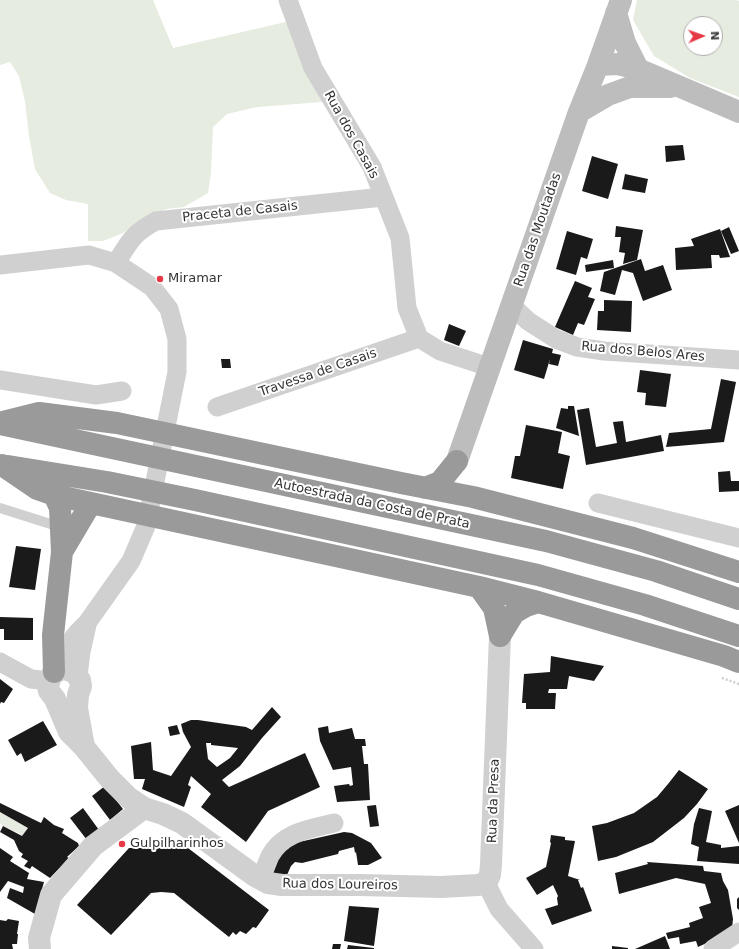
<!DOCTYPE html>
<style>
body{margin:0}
#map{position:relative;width:739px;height:949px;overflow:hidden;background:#fff;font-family:"DejaVu Sans",sans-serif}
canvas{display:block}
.north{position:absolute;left:683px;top:16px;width:40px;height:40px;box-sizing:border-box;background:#fff;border:1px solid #adadad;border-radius:50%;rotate:88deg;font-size:11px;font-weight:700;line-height:16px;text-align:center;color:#333}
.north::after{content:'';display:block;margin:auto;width:14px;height:18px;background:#e63946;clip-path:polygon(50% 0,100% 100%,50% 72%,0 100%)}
</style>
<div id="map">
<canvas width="739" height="949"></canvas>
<div class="north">N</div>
</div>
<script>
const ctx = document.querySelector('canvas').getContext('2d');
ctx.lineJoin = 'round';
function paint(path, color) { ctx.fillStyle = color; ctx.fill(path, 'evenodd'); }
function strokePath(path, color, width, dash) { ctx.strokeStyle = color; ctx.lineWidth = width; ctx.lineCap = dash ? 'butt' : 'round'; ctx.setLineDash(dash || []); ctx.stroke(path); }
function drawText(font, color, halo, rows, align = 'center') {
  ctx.font = font + ' "DejaVu Sans",sans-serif'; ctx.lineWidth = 4; ctx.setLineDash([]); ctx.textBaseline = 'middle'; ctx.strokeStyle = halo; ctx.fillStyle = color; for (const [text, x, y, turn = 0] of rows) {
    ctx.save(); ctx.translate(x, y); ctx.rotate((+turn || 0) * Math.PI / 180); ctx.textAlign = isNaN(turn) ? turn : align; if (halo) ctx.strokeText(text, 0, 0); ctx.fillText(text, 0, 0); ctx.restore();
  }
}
const green = new Path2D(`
 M0 0H153L173 48 290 21 322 102 257 107 227 114 213 127 211 173 208 193 184 207 167 209 142 219 123 233 103 241H88V204L66 200 50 193 35 169 29 136 25 101 19 76 10 62 0 65Z
 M637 0H736L739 1V97L690 78 654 56 633 20ZM691 24H715V48H691Z
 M0 812 28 828 22 836 20 834 0 824Z`);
const building = new Path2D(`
 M683 145 685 160 666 162 665 146Z
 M592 156 618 164 608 199 582 191Z
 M625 174 648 179 645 193 622 189Z
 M616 226 643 230 637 260 623 264 625 253 619 252 621 237H615Z
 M729 227 739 251 731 254 721 231Z
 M720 229 730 257 720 258 719 255H711L712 268 676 270 675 248 694 246 691 239Z
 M567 231 593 239 587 259 581 257 576 275 556 269Z
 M641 259 645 271 663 265 672 290 643 301 633 273 622 270 615 295 600 291 604 272Z
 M613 260 614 268 586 272 585 265Z
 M575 281 592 288 588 297 595 299 584 325 578 323 573 335 555 327Z
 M604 300 632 301 631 332 597 330 598 311H604Z
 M449 324 466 331 459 346 444 340Z
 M523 340 553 349 552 353 561 355 558 366 549 364 550 359 544 379 514 370Z
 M221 359H230L231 368H222Z
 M640 370 671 374 666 407 645 405 646 393 637 392Z
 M721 379 736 382 724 442 666 447 669 433 711 429Z
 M568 406H574L579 436 556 428 561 408 568 409Z
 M589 408 596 447 617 443 613 422 623 421 626 442 661 435 664 451 586 465 577 410Z
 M526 425 562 432 558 453 570 456 563 489 511 478 515 456H520Z
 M730 471 731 481H739V491L719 492 718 472Z
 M16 546 41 549 35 590 9 587Z
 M0 617 33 618V640H4V629H0Z
 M551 656 604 666 594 681 569 676 567 689H549L548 693H556L555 709H526V703H522L524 674 550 672Z
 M0 679 13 689 4 703 1 702 0 704Z
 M272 707 281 717 262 738 240 766 222 780 229 787 305 753 320 787 268 811 246 842 201 807 211 794 191 776 188 785 191 787 184 807 142 789 145 779H134L131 746 151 742 153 770 171 776 191 747 183 732 181 724 191 720H198L246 727 252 730ZM206 743H211V745L238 748 230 758 217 767 208 759Z
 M43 721 57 745 25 762 21 753 17 756 8 740Z
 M177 725 180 734 170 736 168 727Z
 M328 726 329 733 352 728 355 739H365L366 746H362L364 764H368L370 800 337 802 334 786 349 784 350 786 353 785 351 767 333 770 320 741 318 728Z
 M679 770 708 789 697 804 684 818 653 842 616 857 598 861 592 826 607 823 634 813 657 797 668 784Z
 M105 786 123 809 110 820 92 796Z
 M0 803 41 823 44 817 54 825 64 829 62 833 78 843 79 846 67 857 69 858 50 878 32 866 30 869 24 866 28 861 21 857 23 854 19 851 14 840 0 832 3 826 22 836 28 828 0 812Z
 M376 805 379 826 370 827 367 806Z
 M739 805V843L725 811Z
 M83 808 99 830 87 840 70 818Z
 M699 808 712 811 706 842 721 845V848L739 846V864L697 861 699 847 691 844 694 824Z
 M344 832 352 833 371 843 382 858 368 865H358L356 852 355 853 354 847 339 851 338 854 302 863 295 862 291 866 287 875 271 874 280 855 290 844Z
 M551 835 565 837V840L575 841 568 876 580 880H578L581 888 583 887 592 911 552 925 545 909 558 905 557 898 558 896 553 885 537 895 526 878 546 867 551 843 550 842Z
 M0 848 13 857 10 861 29 873 27 879 44 882 35 914 7 898 10 888 23 893 24 887 8 881 0 892Z
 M129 848H188L269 910 256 928 253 927 246 934 240 931 236 935 233 932 229 937 174 893 161 892 151 893 111 935 77 905Z
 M647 862 703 866 704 871 721 873 723 881 728 890 733 919 732 929 724 935 698 947 696 941 680 944 679 937 668 939 666 933 690 927 689 923 703 918 699 907 711 903 705 884 676 878 619 894 615 873 648 864Z
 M739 897V910L737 908V899Z
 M349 906 379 908 374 946 344 941Z
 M8 919 19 921 17 934H18L17 944H12L13 949H0V920L6 921Z
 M665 936 670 949H635Z
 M333 944H341L340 949H332Z
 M348 945 374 948V949H347Z
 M612 946 628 948V949H612Z`);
const path = new Path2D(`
 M722 678 739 684`);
const service = new Path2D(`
 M0 508 60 527`);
const minor = new Path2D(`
 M288 0 313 68 372 167 400 238 407 308 419 338 440 351 489 367
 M116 263C130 241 132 234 156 221L383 197
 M0 265 89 255 116 263 152 287 169 309 177 339V372L146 526 131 561 87 623 77 633 66 647 59 670
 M511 305 528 321 556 339 577 347 604 351 739 360
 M0 380 96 395 122 391
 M217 407 419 338
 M598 503 739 538
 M0 662 31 679 49 681
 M78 676 81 652 87 625
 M261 879C264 871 267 863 270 856 283 832 310 829 334 823
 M486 883 499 909 534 949
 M713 949 739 932`);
const tertiary = new Path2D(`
 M84 747 77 708 78 695 81 686 80 680 74 672 64 669 59 670 51 676 48 686 49 691 55 699 69 732 84 747 109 778 129 798 144 808 163 814 182 823 255 876 268 883 282 885H360L441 887 478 885 486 883 490 875 491 864 500 636
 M40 949 39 938 51 895 93 846 144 808`);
const secondary = new Path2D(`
 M616 13 625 43 638 69
 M598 65 618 64 638 69 739 112
 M579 112 608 95 630 87H670
 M457 461 579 112 598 65 621 0`);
const motorway = new Path2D(`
 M3 422 39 413 117 423 207 442 401 483 473 497 633 538 739 572
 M0 424 546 541 656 571 739 599
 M2 465 37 489 54 495 479 587 538 602 724 656 739 662
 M8 466 107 482 195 500 538 575 645 605 739 636
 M425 488 440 482 457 461
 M54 495 60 508 62 552 53 635 54 672
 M62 552 88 508 95 504
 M479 587 494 608 500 636
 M500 636 514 613 526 606 538 602`);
const markers = [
 [160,279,4,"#e63946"],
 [122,844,4,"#e63946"]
];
const streetNames = [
 ["Rua dos Casais",351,135,61],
 ["Praceta de Casais",240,212,-6],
 ["Rua das Moutadas",538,230,-71],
 ["Rua dos Belos Ares",643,352,5],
 ["Travessa de Casais",318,373,-19],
 ["Autoestrada da Costa de Prata",372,504,12],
 ["Rua da Presa",494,801,-88],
 ["Rua dos Loureiros",340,885,1]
];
const poiNames = [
 ["Miramar",168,279],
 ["Gulpilharinhos",130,844]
];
paint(green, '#e6ecdf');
paint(building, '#1a1a1a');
strokePath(path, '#cdcdcd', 2.5, [2, 2]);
strokePath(service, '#d0d0d0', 10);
strokePath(minor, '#d0d0d0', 19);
strokePath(tertiary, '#d0d0d0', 22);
strokePath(secondary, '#bdbdbd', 22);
strokePath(motorway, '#9a9a9a', 22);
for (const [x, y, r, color] of markers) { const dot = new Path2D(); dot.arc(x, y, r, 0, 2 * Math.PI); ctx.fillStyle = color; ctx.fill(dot); strokePath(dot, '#fff', 1.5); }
drawText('13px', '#333', '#fff', streetNames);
drawText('13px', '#333', '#fff', poiNames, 'left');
</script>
